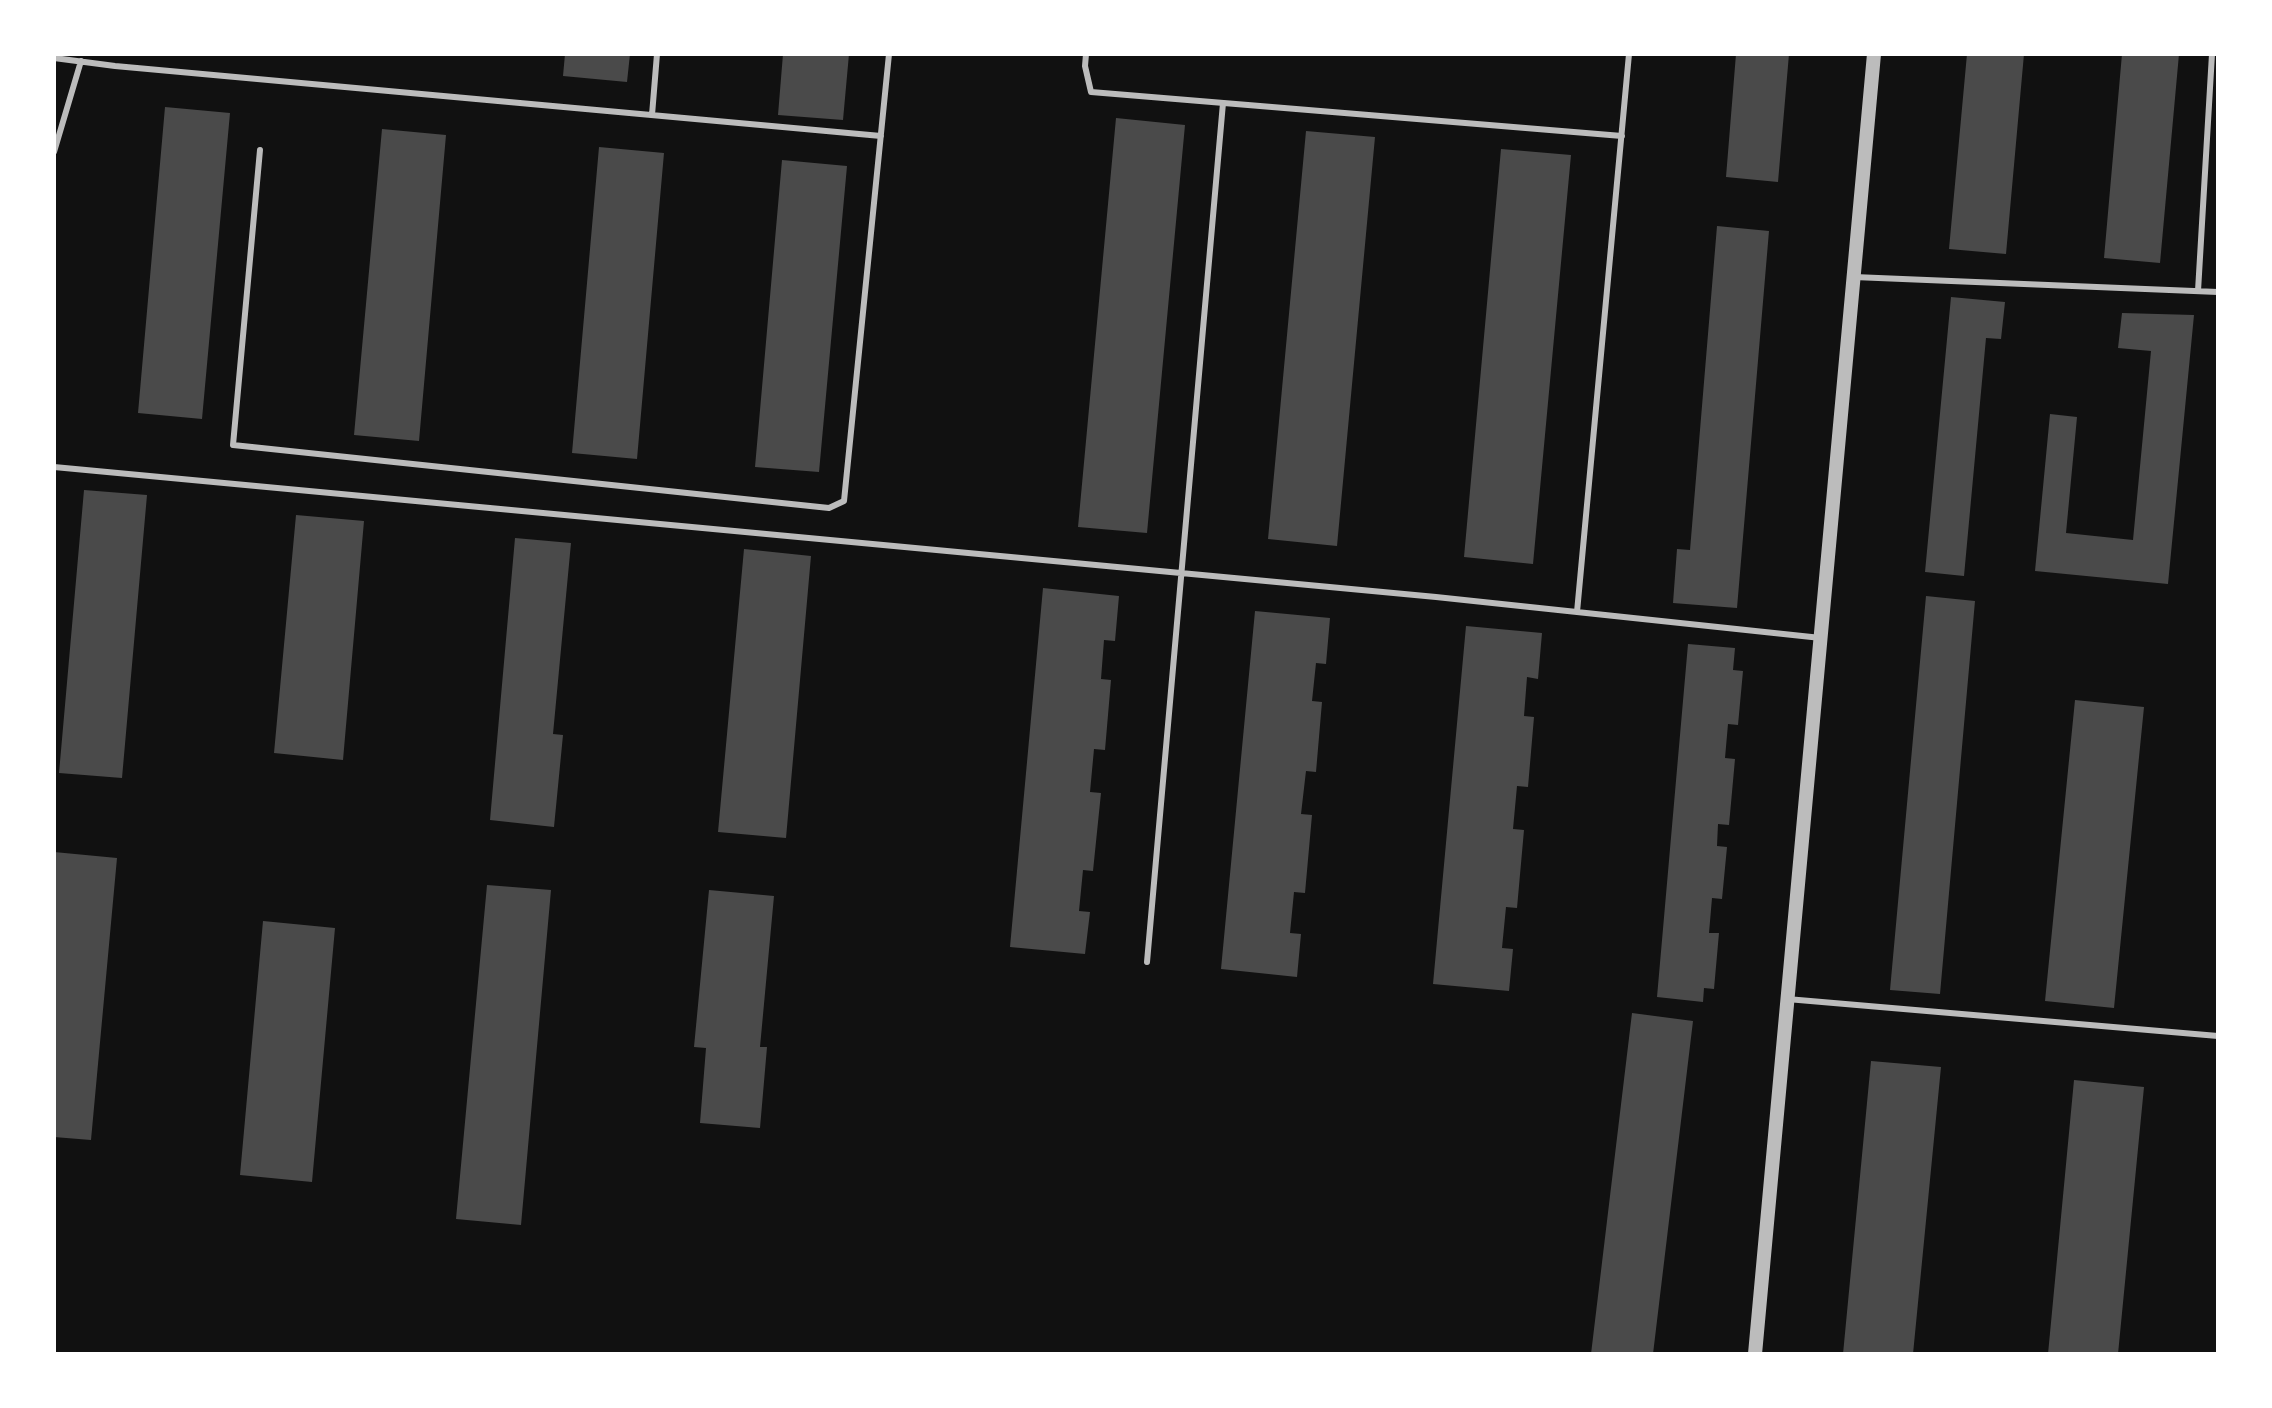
<!DOCTYPE html>
<style>
body{margin:0}
#map{position:relative;width:2272px;height:1408px;overflow:hidden;background:#111;font-family:Mulish,sans-serif}
canvas{display:block}
.frame{position:absolute;inset:0;border:56px solid #fff;pointer-events:none}
</style>
<div id="map">
<canvas width="2272" height="1408"></canvas>
<div class="frame"></div>
</div>
<script>
const ctx = document.querySelector('canvas').getContext('2d');
ctx.lineJoin = 'round';
function paint(path, color) { ctx.fillStyle = color; ctx.fill(path, 'evenodd'); }
function strokePath(path, color, width, dash) { ctx.strokeStyle = color; ctx.lineWidth = width; ctx.lineCap = dash ? 'butt' : 'round'; ctx.setLineDash(dash || []); ctx.stroke(path); }
const building = new Path2D(`
 M565 54H630L627 82 563 76Z
 M783 54H849L843 120 778 115Z
 M1736 54H1789L1778 182 1726 177Z
 M1967 54H2024L2006 254 1949 249Z
 M2122 54H2179L2160 263 2104 258Z
 M165 107 230 113 202 419 138 413Z
 M1116 118 1185 125 1147 533 1078 527Z
 M382 129 446 135 419 441 354 435Z
 M1306 131 1375 137 1337 546 1268 539Z
 M599 147 664 153 637 459 572 453Z
 M1501 149 1571 155 1533 564 1464 557Z
 M782 160 847 166 819 472 755 467Z
 M1717 226 1769 231 1737 608 1673 603 1677 549 1690 550Z
 M1951 297 2005 302 2001 339 1986 338 1964 576 1925 572Z
 M2122 313 2194 315 2168 584 2035 571 2050 414 2077 417 2066 533 2133 540 2151 351 2118 348Z
 M84 490 147 495 122 778 59 773Z
 M296 515 364 521 343 760 274 753Z
 M515 538 571 543 553 734 563 735 554 827 490 820Z
 M744 549 811 556 786 838 718 832Z
 M1043 588 1119 596 1115 641 1104 640 1101 679 1111 680 1105 750 1094 749 1090 792 1101 793 1093 871 1083 870 1079 911 1090 912 1085 954 1010 947Z
 M1926 596 1975 601 1940 994 1890 990Z
 M1255 611 1330 618 1326 664 1316 663 1312 701 1322 702 1316 772 1306 771 1301 814 1312 815 1305 893 1294 892 1290 933 1301 934 1297 977 1221 969Z
 M1466 626 1542 633 1538 679 1527 677 1524 716 1534 717 1528 787 1517 786 1513 829 1524 830 1517 908 1506 907 1502 948 1513 949 1509 991 1433 984Z
 M1688 644 1735 648 1733 670 1743 671 1738 725 1728 724 1725 758 1735 759 1729 825 1718 824 1717 846 1727 847 1722 899 1712 898 1709 933H1719L1714 989 1704 988 1703 1002 1657 997Z
 M2075 700 2144 707 2114 1008 2045 1001Z
 M54 852 117 858 91 1140 54 1137Z
 M487 885 551 890 521 1225 456 1219Z
 M709 890 774 896 760 1047H767L760 1128 700 1123 706 1048 694 1047Z
 M263 921 335 928 312 1182 240 1175Z
 M1632 1013 1693 1021 1653 1354H1591Z
 M1871 1061 1941 1067 1913 1354H1843Z
 M2074 1080 2144 1087 2118 1354H2048Z`);
const service = new Path2D(`
 M1086 54 1085 66 1091 92 1622 136
 M54 58 115 66 881 136
 M652 115 657 54
 M260 150 233 445 829 508 844 501 889 54
 M54 152 81 61
 M1854 277 2218 292
 M2198 291 2212 54
 M54 467 1436 597 1821 638
 M1577 612 1629 54
 M1147 962 1223 103
 M1787 999 2218 1036`);
const tertiary = new Path2D(`
 M1755 1354 1874 54`);
paint(building, '#4a4a4a');
strokePath(service, '#bcbcbc', 6);
strokePath(tertiary, '#bcbcbc', 14);
</script>
